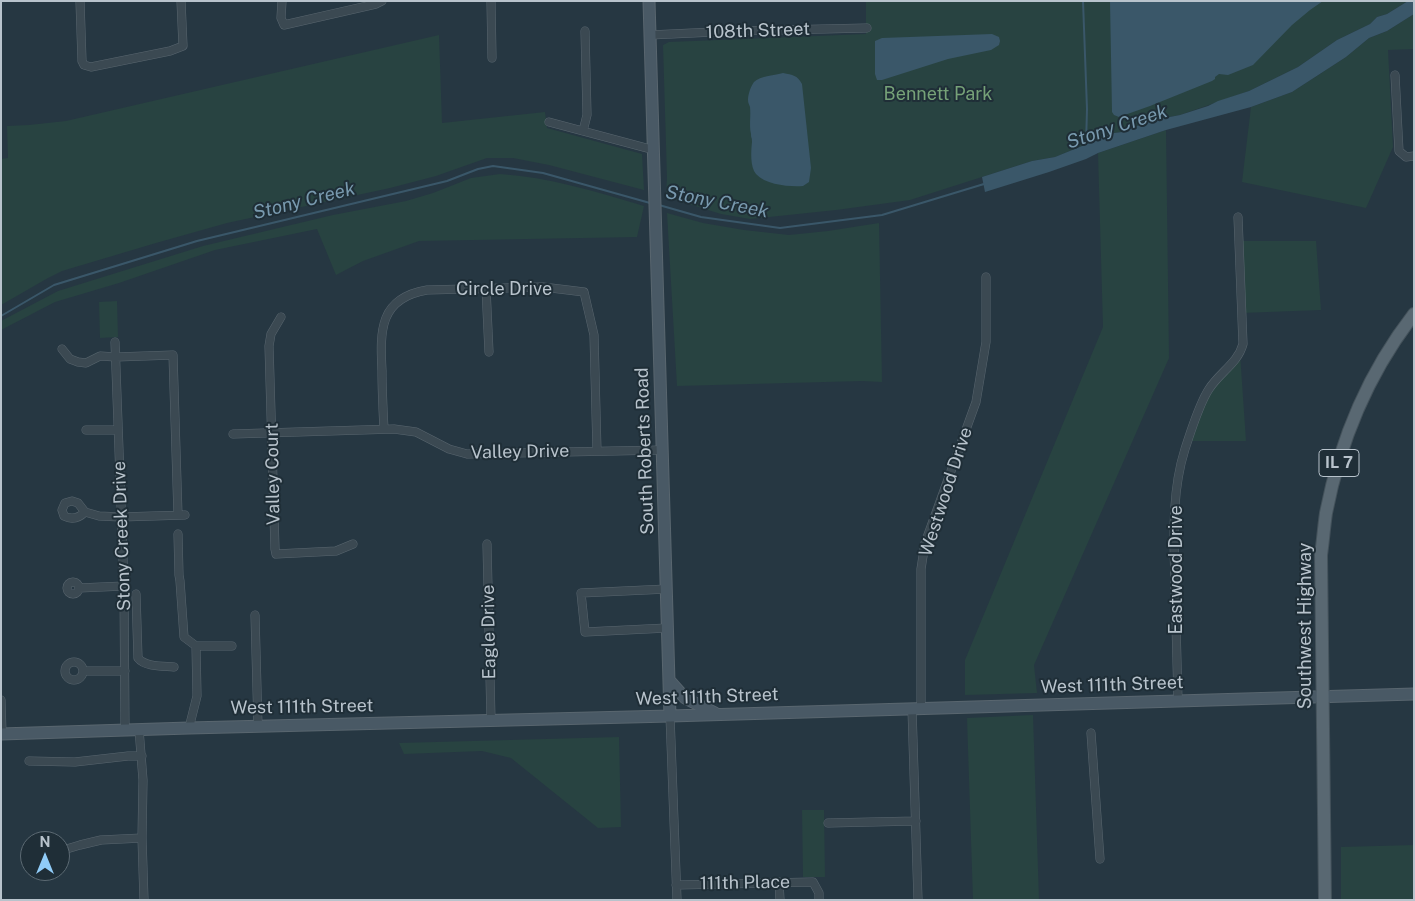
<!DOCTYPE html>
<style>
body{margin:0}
#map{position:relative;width:1415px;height:901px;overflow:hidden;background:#263742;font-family:"Public Sans",sans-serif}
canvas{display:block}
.frame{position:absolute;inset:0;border:2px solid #b8c3cc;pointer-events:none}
.north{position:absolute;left:20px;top:831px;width:50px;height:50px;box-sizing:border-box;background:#1f2e37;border:1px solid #5c6a73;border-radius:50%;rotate:0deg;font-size:14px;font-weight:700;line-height:20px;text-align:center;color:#b8c3cc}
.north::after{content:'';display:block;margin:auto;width:18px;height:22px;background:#90ccf8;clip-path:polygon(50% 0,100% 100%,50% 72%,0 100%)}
</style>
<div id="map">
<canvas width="1415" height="901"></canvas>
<div class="frame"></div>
<div class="north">N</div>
</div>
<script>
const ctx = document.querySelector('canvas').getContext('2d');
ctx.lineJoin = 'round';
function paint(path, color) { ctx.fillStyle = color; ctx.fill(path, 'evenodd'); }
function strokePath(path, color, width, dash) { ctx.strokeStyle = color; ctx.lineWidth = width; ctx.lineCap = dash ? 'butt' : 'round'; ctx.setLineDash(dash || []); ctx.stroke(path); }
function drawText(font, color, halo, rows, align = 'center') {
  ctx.font = font + ' "Public Sans",sans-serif'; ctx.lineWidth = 4; ctx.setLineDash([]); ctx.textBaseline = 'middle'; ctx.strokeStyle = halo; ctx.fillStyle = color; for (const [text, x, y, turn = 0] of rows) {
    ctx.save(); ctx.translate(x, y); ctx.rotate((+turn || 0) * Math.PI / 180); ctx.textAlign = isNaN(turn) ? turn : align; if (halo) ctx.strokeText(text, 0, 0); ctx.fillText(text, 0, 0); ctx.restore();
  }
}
const green = new Path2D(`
 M866 1H1408L1387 14 1377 17 1370 24 1337 40 1298 67 1249 91 1180 115 1149 121 1122 132 1114 133 1055 157 1032 161 910 200 836 210 750 219 721 214 666 197 667 178 663 45 669 42 866 34Z
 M1414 14V49L1388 50 1393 147 1366 208 1242 182 1251 107 1292 92 1346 57 1369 38 1387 31Z
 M439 35 442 123 545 112 547 128 642 154 644 190 549 165 513 158H487L436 176 390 188 227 223 156 243 62 271 48 278 1 305V159L8 158 7 126 29 125 66 121Z
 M1166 130 1169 358 1034 665 1037 693 965 695V660L1103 327 1098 153Z
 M500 174C549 177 597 192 644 206L637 237 419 241 363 261 336 275 317 229 215 250 119 283 55 302 1 330V321L58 291 203 246 333 215 406 201 433 193 471 178Z
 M667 213 703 223 744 230 789 235 828 231 879 223 882 382 862 381 677 386Z
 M1238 241H1316L1321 310 1241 313Z
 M117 301 118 337 100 338 99 302Z
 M1240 353 1246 441H1188L1202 402Z
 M1033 715 1039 900H973L967 718Z
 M619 737 621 827 598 828 511 758 482 751 404 754 399 743Z
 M802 810H824L825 877H803Z
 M1414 845V900H1341V847Z`);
const water = new Path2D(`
 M1110 1H1323L1310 10 1292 25 1253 65 1228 75 1219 74 1215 77V79L1212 81 1150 106 1119 117 1114 115 1112 112Z
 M1408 1H1414V14L1387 31 1369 38 1346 57 1292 92 1251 107 1166 130 1098 153 1086 159 1049 172 985 192 982 177 1032 161 1055 157 1114 133 1122 132 1149 121 1180 115 1208 106 1218 101 1249 91 1298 67 1337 40 1370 24 1377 17 1387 14Z
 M992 34 999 37 1000 41 999 45 991 50 948 59 882 80H877L875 74V41L882 38Z
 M783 73C793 75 797 75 802 84L811 168 809 182 803 186C790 187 766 185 756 174 750 167 751 151 752 142 752 136 751 139 751 134 749 125 751 116 750 107 749 104 748 103 748 100 748 94 751 86 754 82 760 76 776 75 783 73Z`);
const stream = new Path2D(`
 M1083 1 1087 109 1086 145
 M659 205 701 217 780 228 882 215 984 184
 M1 316 54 285 197 241 447 181 478 169 493 166 543 173 650 203`);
const street = new Path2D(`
 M80 1 82 61 84 65 91 67 170 51 183 46 181 1
 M282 1 281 18 284 25 376 4 382 1
 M491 1 492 58
 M650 35 735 31 867 28
 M1395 75 1399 151 1406 157 1414 156
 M549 122 654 150
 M583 131 587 115 585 31
 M486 288 489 352
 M281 317 271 334 269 346 275 549 276 554 336 551 353 544
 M115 342 124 586 125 730
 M62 349 70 359 78 362 86 363 100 356 116 357 173 355 178 515
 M384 429C383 410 382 390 382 371 380 331 379 298 427 290L543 287 584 292 594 335 597 451
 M86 430H118
 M233 434 394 429 416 432 449 449 467 454 662 450
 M85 512C79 518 72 520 64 516L62 510 65 503 72 501 78 503 85 512 99 516 121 517 185 515
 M178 534 179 575 180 581 184 637 196 646 197 696 189 728
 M487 544 491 720
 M67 588a6 6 0 1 1 12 0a6 6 0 1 1-12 0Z
 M79 588 124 586
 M667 589 581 593 585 632 667 628
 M136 594 138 658C145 667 163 666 174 667
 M255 615 258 726
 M196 646H232
 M65 671a9 9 0 1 1 18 0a9 9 0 1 1-18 0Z
 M83 671H125
 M1 700 2 734
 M1178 700C1177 662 1176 624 1175 586 1174 540 1171 493 1185 449 1191 431 1199 404 1209 389 1220 372 1238 363 1243 344L1238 217
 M921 708V569L925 543 976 402 986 342V277
 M912 709 918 900
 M670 716 677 900
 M139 729 143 780 142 838 144 900
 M1091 733 1100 859
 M29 761 75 762 128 756H142
 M828 823 916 821
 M60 851 80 845 101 840 142 838
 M779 882 780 900
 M676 885 813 882 819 893V900`);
const secondary = new Path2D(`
 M649 1 670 716
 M669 680 685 698 715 713
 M1 734 189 728 670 716 1414 694`);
const primary = new Path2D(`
 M1325 900 1321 555C1323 541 1324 527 1326 513 1340 441 1369 372 1414 314`);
const shields = [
 [1339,463,40]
];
const shieldNames = [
 ["IL 7",1339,463]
];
const streetNames = [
 ["108th Street",758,31,-2],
 ["Circle Drive",504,289],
 ["South Roberts Road",645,451,-92],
 ["Valley Drive",520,452,-1],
 ["Valley Court",273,474,-91],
 ["Westwood Drive",946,492,-72],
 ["Stony Creek Drive",122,536,-92],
 ["Eastwood Drive",1176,570,-90],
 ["Southwest Highway",1305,626,-90],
 ["Eagle Drive",489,632,-91],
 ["West 111th Street",1112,685,-2],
 ["West 111th Street",707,697,-2],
 ["West 111th Street",302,707,-1],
 ["111th Place",745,883,-1]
];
const parkNames = [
 ["Bennett Park",938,94]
];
const waterNames = [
 ["Stony Creek",1117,127,-18],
 ["Stony Creek",304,201,-14],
 ["Stony Creek",717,202,11]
];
paint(green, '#284341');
paint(water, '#3a5769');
strokePath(stream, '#3a5769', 2);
strokePath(street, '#59666f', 9);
strokePath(secondary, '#59666f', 13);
strokePath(primary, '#44525b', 14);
strokePath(street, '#3b4952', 8);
strokePath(secondary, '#495965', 11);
strokePath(primary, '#596872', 12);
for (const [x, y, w] of shields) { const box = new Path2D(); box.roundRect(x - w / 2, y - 13.5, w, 27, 4); ctx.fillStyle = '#1f2e37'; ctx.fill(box); strokePath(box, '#b8c3cc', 1); }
drawText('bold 16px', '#b8c3cc', null, shieldNames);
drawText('18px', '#b8c3cc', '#1f2e37', streetNames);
drawText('18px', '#76a278', '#1f2e37', parkNames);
drawText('italic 19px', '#7899ae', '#1f2e37', waterNames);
</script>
